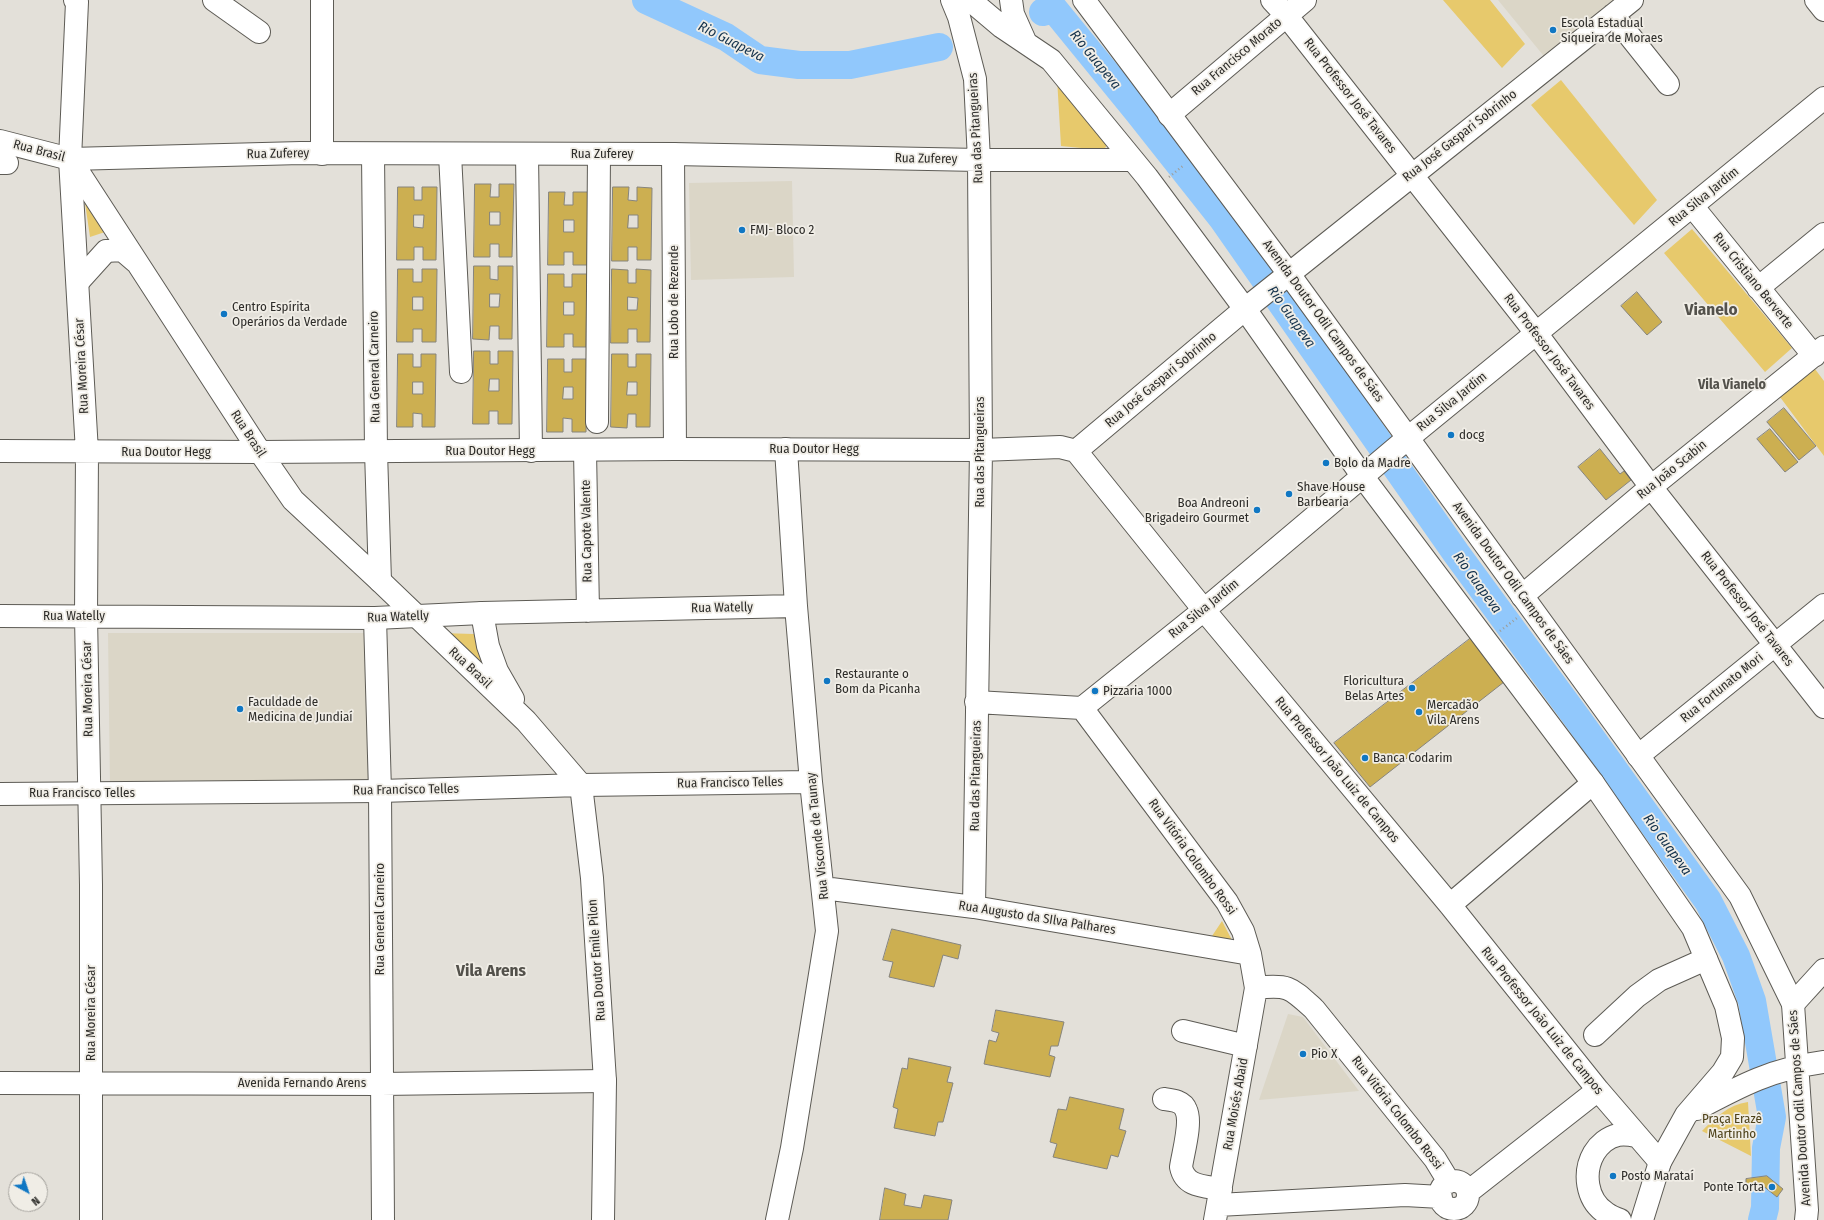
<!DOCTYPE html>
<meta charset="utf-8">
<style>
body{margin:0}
#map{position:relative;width:1824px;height:1220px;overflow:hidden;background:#e3e0d9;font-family:"Fira Sans Condensed",sans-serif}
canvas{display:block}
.north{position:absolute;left:8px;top:1172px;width:40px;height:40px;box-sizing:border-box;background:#f0ede6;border:1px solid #a2a09b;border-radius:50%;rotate:140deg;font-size:11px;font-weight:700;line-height:16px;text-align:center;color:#2e2d2a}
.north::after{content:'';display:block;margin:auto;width:14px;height:18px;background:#1077c3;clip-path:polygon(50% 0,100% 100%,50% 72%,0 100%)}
</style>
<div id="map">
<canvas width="1824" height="1220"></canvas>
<div class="north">N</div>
</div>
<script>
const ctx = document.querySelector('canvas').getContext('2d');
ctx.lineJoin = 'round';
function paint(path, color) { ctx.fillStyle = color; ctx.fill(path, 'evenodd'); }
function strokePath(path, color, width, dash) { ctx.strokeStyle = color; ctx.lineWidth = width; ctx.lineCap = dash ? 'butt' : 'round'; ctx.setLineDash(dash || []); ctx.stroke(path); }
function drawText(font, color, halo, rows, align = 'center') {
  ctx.font = font + ' "Fira Sans Condensed",sans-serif'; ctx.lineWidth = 3.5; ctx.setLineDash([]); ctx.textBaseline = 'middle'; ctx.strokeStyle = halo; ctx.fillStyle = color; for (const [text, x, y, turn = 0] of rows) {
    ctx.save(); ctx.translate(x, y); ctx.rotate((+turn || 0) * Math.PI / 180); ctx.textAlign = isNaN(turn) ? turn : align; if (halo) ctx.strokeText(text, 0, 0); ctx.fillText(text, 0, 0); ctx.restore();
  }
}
const built = new Path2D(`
 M1498 0H1620L1547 60Z
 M792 181 794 277 691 280 689 183Z
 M108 633H370V786L110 785Z
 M1288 1014 1303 1017 1359 1091 1259 1100Z`);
const green = new Path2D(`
 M1443 0H1490L1525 44 1502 68Z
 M1057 78 1107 143 1106 147 1102 150 1061 146Z
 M1561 80 1657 200 1634 225 1531 105Z
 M84 196 105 232 90 237Z
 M1692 229 1792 348 1765 372 1664 253Z
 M1815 369 1824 381V456L1780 397Z
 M440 633 474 634 495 683Z
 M1222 921 1233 942 1212 936Z
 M1748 1102 1751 1156 1702 1131C1716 1117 1728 1105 1748 1102Z`);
const river = new Path2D(`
 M646 0 726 37 760 60 799 65H850L939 47
 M1043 12 1054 9 1138 112 1222 218 1456 553 1577 718 1708 901 1736 956 1752 1001 1772 1117 1766 1148 1765 1208 1762 1220`);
const building = new Path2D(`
 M475 184H491L490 197H499V184H514L512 257H499V244H490V257H474ZM490 212H500V225H490Z
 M398 187H414V200H422V187H437L436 260H423V247H414V260H397ZM414 215H424L423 228 414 227Z
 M613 187H629L628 200 637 201V187L652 188 651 260H637V247H628V261H612ZM629 215H638V228H628Z
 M549 192H565L564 205H573V192H588L587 265H573V252H564V265H548ZM564 220H574V232H564Z
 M474 266H490V279L498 280V266H513L512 339H499V326H490L489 340 473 339ZM490 294H500L499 307H490Z
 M398 269H413V282H422V269H437L436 342H422V329H413V342H397ZM413 297H423V310H413Z
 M612 269 628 270V283H636V269L651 270 650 342H637V329H628V343H611ZM628 297 638 298 637 310H628Z
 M548 274H564V287H572V274H587L586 347H573V334H564V347H547ZM564 302H574V315H564Z
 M1637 292 1662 322 1647 335 1621 306Z
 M474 351H490V364H498V351H513L512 424H498V411H489V424H473ZM490 379H499V391H489Z
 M398 354H413V367H421V354H436L435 427H422V414L413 413V427H397ZM413 382H423V394H413Z
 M612 354H628V367H636V354H651L650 427H636V414H628L627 428 611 427ZM628 382H637V395H627Z
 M548 359H564V372H572V359H587L586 432H572V419L563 418V432H547ZM564 387H573V399H563Z
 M1784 408 1816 446 1799 460 1767 422Z
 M1770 429 1798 462 1785 472 1757 439Z
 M1600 449 1620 474 1624 471 1631 480 1606 500 1578 467Z
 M1471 638 1504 682 1370 787 1334 743Z
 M892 929 961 945 958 959 943 955 934 987 889 977 893 962 883 960Z
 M996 1010 1064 1022 1058 1046H1051L1049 1055 1055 1057 1050 1077 984 1064 989 1040 996 1042 999 1033 992 1031Z
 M909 1058 951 1067 947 1082 953 1083 943 1122H938L935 1136 894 1128 898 1109 893 1107 902 1068 907 1069Z
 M1070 1097 1124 1109 1119 1129 1126 1131 1118 1157 1111 1155 1107 1169 1053 1157 1057 1144 1050 1142 1058 1109 1066 1110Z
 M1767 1176 1783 1189 1777 1197 1762 1185 1746 1188V1179Z
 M885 1188 906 1194 904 1205 921 1208 924 1195 952 1200 948 1220H880Z`);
const path = new Path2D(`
 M1169 177 1184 165
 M1500 631 1517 618`);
const minor = new Path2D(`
 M75 0 77 2 70 159 87 452 86 616 91 885V1220
 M214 0 259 32
 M1272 0 1286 15 1536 333 1651 487 1824 707
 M1816 0 1824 10
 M1613 15 1668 84
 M1169 115 1305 0
 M322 154V0
 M373 154 376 451 380 581
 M450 154 461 372
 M527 154 531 451
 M673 154 675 449
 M0 163H7
 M1693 207 1814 356
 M1758 288 1824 234
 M597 422 599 154
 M0 451 260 452
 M585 451 588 611
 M1076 451 1245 309 1632 0
 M1522 596 1651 487 1824 347
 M0 616 375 618 482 613 796 606
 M375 618 380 791 383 1220
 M976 702 1082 708
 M1082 708 1204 610 1408 438 1824 98
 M1082 708 1227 902 1243 931 1250 954 1256 988 1215 1220
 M1638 756 1824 605
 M581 785 811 782
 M823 888 974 907 1250 954
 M1450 905 1593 783
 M974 907 981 450 1060 447 1076 451 1204 610 1450 905 1598 1090 1660 1162
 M1256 988C1289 984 1291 988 1314 1009L1435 1159 1449 1182
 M1793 1004 1824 970
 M1183 1031 1246 1046
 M1595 1035 1637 996 1659 980 1706 959
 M0 1083 381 1084 605 1081
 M1164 1099C1172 1100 1183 1101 1186 1110 1192 1122 1183 1153 1181 1167 1185 1187 1204 1186 1221 1189
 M1440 1195a14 14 0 1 1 28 0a14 14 0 1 1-28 0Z
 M1468 1192 1598 1090
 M1218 1205 1405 1195 1441 1197
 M777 1220 792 1148 827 931 811 782 796 606 786 449
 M1620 1220C1615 1218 1610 1216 1606 1213 1586 1200 1583 1172 1594 1153 1599 1145 1608 1137 1618 1135 1624 1134 1631 1135 1636 1136`);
const major = new Path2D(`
 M970 0 1002 27 1051 60 1147 177 1245 309 1363 477 1593 783 1693 928 1726 1006 1733 1038 1732 1057 1723 1072 1686 1115 1660 1162 1642 1220
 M1011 0 1013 14 1025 41
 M1084 0 1289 274 1740 896 1793 1004 1807 1210 1806 1220
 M0 141 70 159 301 153 673 154 979 160H1133
 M70 159 260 452 293 500 380 581 526 721 581 785 592 878 605 1081 603 1220
 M78 282 106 251 122 250 136 262
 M260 452 675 449 981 450 979 160 975 79 959 17 952 0
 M482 613 488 646 497 671 513 699
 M0 794 380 791 581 785
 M1697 1109C1742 1085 1772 1069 1824 1062`);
const markers = [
 [1553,30,4,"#1077c3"],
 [742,230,4,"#1077c3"],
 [224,314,4,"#1077c3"],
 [1451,435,4,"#1077c3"],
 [1326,463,4,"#1077c3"],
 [1289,494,4,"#1077c3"],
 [1257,510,4,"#1077c3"],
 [827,681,4,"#1077c3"],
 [1412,688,4,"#1077c3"],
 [1095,691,4,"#1077c3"],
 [240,709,4,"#1077c3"],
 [1419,712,4,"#1077c3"],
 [1365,758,4,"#1077c3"],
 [1303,1054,4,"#1077c3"],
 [1613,1176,4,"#1077c3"],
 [1772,1187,4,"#1077c3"]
];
const poiNames = [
 ["Escola Estadual",1561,23],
 ["Siqueira de Moraes",1561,38],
 ["FMJ- Bloco 2",750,230],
 ["Centro Espírita",232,307],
 ["Operários da Verdade",232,322],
 ["docg",1459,435],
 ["Bolo da Madre",1334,463],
 ["Shave House",1297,487],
 ["Barbearia",1297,502],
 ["Boa Andreoni",1249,503,"right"],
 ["Brigadeiro Gourmet",1249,518,"right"],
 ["Restaurante o",835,674],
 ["Bom da Picanha",835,689],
 ["Floricultura",1404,681,"right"],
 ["Belas Artes",1404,696,"right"],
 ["Pizzaria 1000",1103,691],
 ["Faculdade de",248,702],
 ["Medicina de Jundiaí",248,717],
 ["Mercadão",1427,705],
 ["Vila Arens",1427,720],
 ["Banca Codarim",1373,758],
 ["Pio X",1311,1054],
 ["Posto Marataí",1621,1176],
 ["Ponte Torta",1764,1187,"right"]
];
const streetNames = [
 ["Rua Francisco Morato",1237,57,-40],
 ["Rua Professor José Tavares",1350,96,52],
 ["Rua das Pitangueiras",976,128,-93],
 ["Rua José Gaspari Sobrinho",1460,136,-38],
 ["Rua Brasil",39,151,15],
 ["Rua Zuferey",278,154,-1],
 ["Rua Zuferey",602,154],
 ["Rua Zuferey",926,159,1],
 ["Rua Silva Jardim",1704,197,-39],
 ["Rua Cristiano Berverte",1753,281,51],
 ["Rua Lobo de Rezende",674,302,-90],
 ["Avenida Doutor Odil Campos de Sáes",1323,321,54],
 ["Rua Professor José Tavares",1549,352,53],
 ["Rua Moreira César",82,366,-93],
 ["Rua General Carneiro",375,367,-91],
 ["Rua José Gaspari Sobrinho",1161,380,-40],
 ["Rua Silva Jardim",1452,402,-39],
 ["Rua Brasil",248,434,57],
 ["Rua Doutor Hegg",814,449],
 ["Rua Doutor Hegg",490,451],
 ["Rua Doutor Hegg",166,452],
 ["Rua das Pitangueiras",980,452,-90],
 ["Rua João Scabin",1672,470,-39],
 ["Rua Capote Valente",587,531,-91],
 ["Avenida Doutor Odil Campos de Sáes",1513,583,54],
 ["Rua Watelly",722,608,-1],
 ["Rua Silva Jardim",1204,609,-39],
 ["Rua Professor José Tavares",1747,609,52],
 ["Rua Watelly",74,616],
 ["Rua Watelly",398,617,-2],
 ["Rua Brasil",470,668,43],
 ["Rua Fortunato Mori",1722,688,-39],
 ["Rua Moreira César",88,689,-91],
 ["Rua Professor João Luiz de Campos",1337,770,50],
 ["Rua das Pitangueiras",976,776,-89],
 ["Rua Francisco Telles",730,783,-1],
 ["Rua Francisco Telles",406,790,-1],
 ["Rua Francisco Telles",82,793],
 ["Rua Visconde de Taunay",818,836,-96],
 ["Rua Vitória Colombo Rossi",1192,857,54],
 ["Rua Augusto da SIlva Palhares",1037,918,9],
 ["Rua General Carneiro",380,919,-90],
 ["Rua Doutor Emile Pilon",597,960,-94],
 ["Rua Moreira César",91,1013,-90],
 ["Rua Professor João Luiz de Campos",1542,1021,51],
 ["Avenida Fernando Arens",302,1083],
 ["Rua Moisés Abaid",1236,1104,-80],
 ["Avenida Doutor Odil Campos de Sáes",1800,1108,-94],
 ["Rua Vitória Colombo Rossi",1397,1113,52]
];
const parkNames = [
 ["Praça Erazê",1732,1119],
 ["Martinho",1732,1134]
];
const waterNames = [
 ["Rio Guapeva",731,42,27],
 ["Rio Guapeva",1095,60,51],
 ["Rio Guapeva",1291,317,55],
 ["Rio Guapeva",1477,583,54],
 ["Rio Guapeva",1667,845,54]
];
const neighbourhoodNames = [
 ["Vila Vianelo",1732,385]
];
const districtNames = [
 ["Vianelo",1711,310],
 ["Vila Arens",491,971]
];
paint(built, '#dbd6c7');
paint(green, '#e7c96c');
strokePath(river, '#91c8fc', 28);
paint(building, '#ccaf51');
strokePath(building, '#86847d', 1);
strokePath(minor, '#5d5b55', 24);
strokePath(major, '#5d5b55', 24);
strokePath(path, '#9e9c96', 2.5, [1, 3]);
strokePath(minor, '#fff', 22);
strokePath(major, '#fff', 22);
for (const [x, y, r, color] of markers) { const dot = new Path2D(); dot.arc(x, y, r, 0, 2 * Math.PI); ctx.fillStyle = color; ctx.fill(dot); strokePath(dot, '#f0ede6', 1.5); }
drawText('13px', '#2e2d2a', '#f0ede6', poiNames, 'left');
drawText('13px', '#2e2d2a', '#f0ede6', streetNames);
drawText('13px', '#4e421a', '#f0ede6', parkNames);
drawText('italic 14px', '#14324c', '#f0ede6', waterNames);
drawText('bold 14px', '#53514b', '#f0ede6', neighbourhoodNames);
drawText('bold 17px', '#53514b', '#f0ede6', districtNames);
</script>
